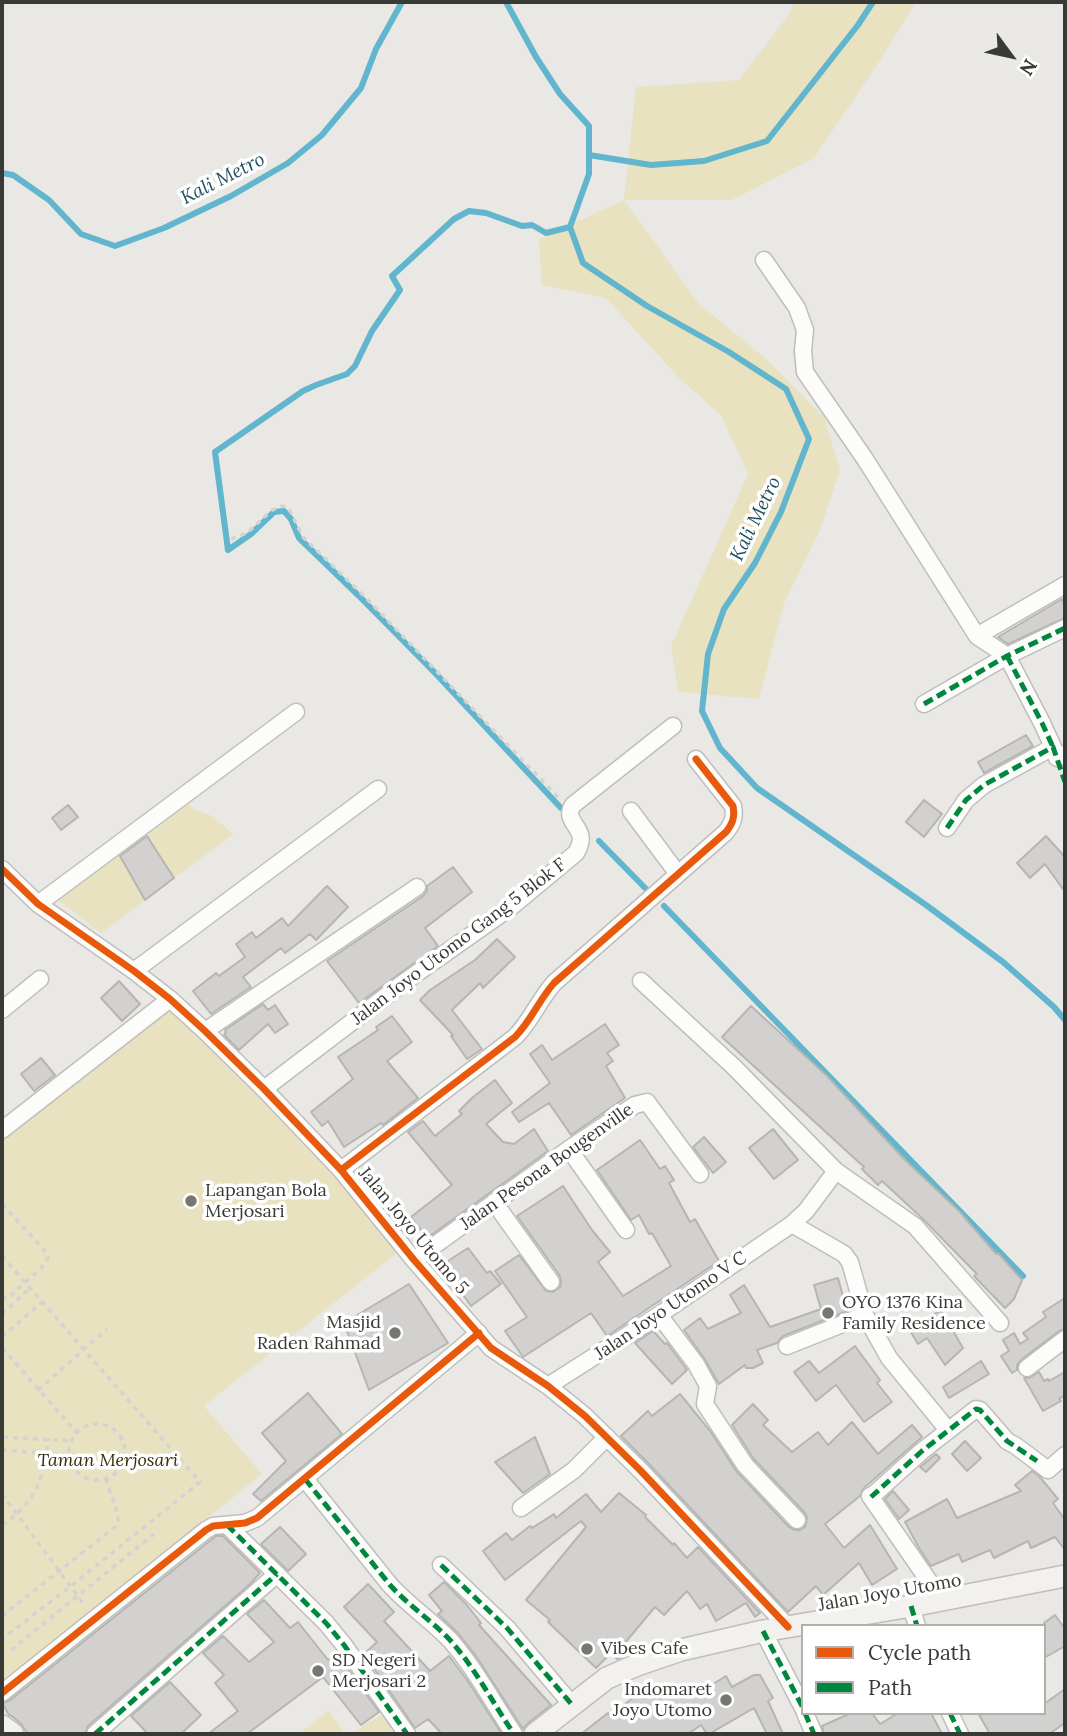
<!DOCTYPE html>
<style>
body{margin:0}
#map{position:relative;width:1067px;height:1736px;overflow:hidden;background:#e9e8e4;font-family:Lora,serif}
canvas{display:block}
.frame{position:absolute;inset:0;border:4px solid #393936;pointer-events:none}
.legend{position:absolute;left:801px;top:1624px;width:245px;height:91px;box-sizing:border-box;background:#fff;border:2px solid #b0b0af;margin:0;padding:9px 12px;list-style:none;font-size:21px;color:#393936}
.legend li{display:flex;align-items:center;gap:14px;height:35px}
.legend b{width:35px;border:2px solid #b0b0af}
.north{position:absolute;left:976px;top:21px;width:70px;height:70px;-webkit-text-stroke:5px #fff;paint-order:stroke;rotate:123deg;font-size:19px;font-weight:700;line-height:28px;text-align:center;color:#393936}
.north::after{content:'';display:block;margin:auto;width:24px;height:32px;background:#393936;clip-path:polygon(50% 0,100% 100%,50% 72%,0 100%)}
</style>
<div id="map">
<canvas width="1067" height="1736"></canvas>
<div class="frame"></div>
<ul class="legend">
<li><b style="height:9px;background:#e8590c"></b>Cycle path</li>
<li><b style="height:9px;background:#00873e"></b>Path</li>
</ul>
<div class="north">N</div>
</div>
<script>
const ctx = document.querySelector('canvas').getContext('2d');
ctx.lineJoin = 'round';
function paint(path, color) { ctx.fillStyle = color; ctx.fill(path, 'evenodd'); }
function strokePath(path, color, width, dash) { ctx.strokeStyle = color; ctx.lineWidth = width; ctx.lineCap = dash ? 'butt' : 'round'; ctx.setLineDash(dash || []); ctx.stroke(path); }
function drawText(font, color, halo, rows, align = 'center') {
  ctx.font = font + ' Lora,serif'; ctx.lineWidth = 7; ctx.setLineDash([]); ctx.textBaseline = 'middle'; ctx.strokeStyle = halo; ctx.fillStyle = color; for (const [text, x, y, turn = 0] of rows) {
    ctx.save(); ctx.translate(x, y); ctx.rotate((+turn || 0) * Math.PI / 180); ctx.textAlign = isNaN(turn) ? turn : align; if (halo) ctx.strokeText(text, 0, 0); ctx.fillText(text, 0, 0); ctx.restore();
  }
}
const green = new Path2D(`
 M795 2H916L877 65 814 158 732 200H624L699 304 764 357 824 417 840 470 820 530 784 603 759 699 678 692 671 646 748 474 721 415 680 379 606 298 542 285 539 239 624 200 636 87 739 80 787 17Z
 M185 801 194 809 212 816 233 834 174 878 144 832Z
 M116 851 145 900 101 933 56 898Z
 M166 1011H171C221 1059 272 1107 319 1158 347 1188 372 1220 397 1253L204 1406 262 1474 2 1684V1139Z
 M328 1711 345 1734H299Z
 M387 1711 402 1734H351Z`);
const stream = new Path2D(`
 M506 2 536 57 560 94 589 126V174L570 227 583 263 647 306 729 352 786 389 809 439 781 512 755 563 724 609 708 654 702 711 720 748 757 788 926 905 1003 962 1054 1007 1065 1020
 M589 155 651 165 704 161 767 141 858 25 873 2
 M2 173 13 175 49 200 81 234 115 246 164 228 231 196 288 163 322 135 361 88 376 49 402 2
 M561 808 436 674 359 596 299 538 291 519 284 511 274 512 251 534 228 550 215 452 303 391 316 385 347 374 355 366 372 331 400 290 392 276 454 219 469 211 486 213 522 226 532 225 546 233 570 227
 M599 841 650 893
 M664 906 1023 1276`);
const building = new Path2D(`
 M1062 599 1065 608V618L1008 644 998 637Z
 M1026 735 1033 746 984 773 978 762Z
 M924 800 942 814 924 837 906 822Z
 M68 805 78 817 61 830 52 818Z
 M147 836 174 878 145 900 120 856Z
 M1046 836 1065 857V892L1045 864 1030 878 1017 863Z
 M453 867 472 892 425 928 438 946 359 1003 327 961 423 896 427 891V886Z
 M327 886 348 907 316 940 310 934 285 953 281 948 243 977 251 987 211 1014 193 991 216 973 219 976 245 957 236 944 252 932 256 938 282 918 288 926Z
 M497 939 515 957 483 988 480 983 452 1010 482 1049 467 1059 451 1036 453 1035 420 1000 430 990 475 960Z
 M119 981 140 1004 122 1021 101 998Z
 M263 1004 268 1010 275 1005 288 1024 275 1033 268 1024 239 1050 224 1035 226 1032 225 1030Z
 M751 1006 826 1075 904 1159 959 1211 996 1254 998 1253 1022 1280 1014 1299 1005 1308 974 1276 977 1274 923 1219 882 1181 878 1185 862 1169 864 1167 722 1037Z
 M392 1016 412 1042 387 1061 418 1098 383 1125 381 1123 344 1147 328 1121 322 1126 311 1112 353 1079 338 1057 378 1030 376 1027Z
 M605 1024 619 1045 607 1053 613 1061 606 1066 625 1098 571 1135 549 1103 519 1122 512 1112 550 1083 530 1054 542 1045 552 1060Z
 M41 1058 55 1075 34 1091 21 1074Z
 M495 1080 512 1103 486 1124 503 1142 514 1144 534 1129 548 1151 427 1238 411 1217 452 1185 408 1132 423 1121 435 1136 462 1114 459 1111 473 1097Z
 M773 1129 798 1160 774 1179 749 1148Z
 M704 1137 726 1162 713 1173 693 1147Z
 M640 1140 660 1169 665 1166 674 1180 669 1183 690 1222 695 1219 719 1261 607 1336 591 1313 523 1357 505 1331 527 1317 495 1271 519 1255 546 1291 553 1292 560 1287 561 1282 560 1276 517 1216 563 1186 592 1230 610 1252 598 1262 623 1296 671 1266 652 1233 649 1234 639 1215 631 1220 597 1170Z
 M468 1248 487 1273 490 1271 501 1284 471 1306 461 1292 464 1290 448 1267V1261Z
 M838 1278 847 1311 783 1336 777 1343 757 1350 763 1363 753 1368H746L745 1365 719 1384 704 1358 684 1330 700 1318 708 1329 741 1313 730 1295 744 1285 770 1327 821 1309 814 1285Z
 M409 1284 448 1343 369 1390 344 1323Z
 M1065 1298V1329L1059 1331 1021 1360 1017 1365V1370L1012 1373 1001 1356 1009 1351 1003 1340 1014 1333 1020 1344 1028 1339 1023 1333 1046 1317 1043 1312Z
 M941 1310 963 1348 945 1365 927 1338 918 1344 909 1329Z
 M653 1331 665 1344 667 1343 687 1370 672 1384 635 1343Z
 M855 1346 880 1380 877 1383 892 1402 864 1422 836 1385 816 1401 794 1372 809 1361 819 1373Z
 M981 1361 989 1374 949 1398 943 1387Z
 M1039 1372 1044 1381 1048 1379 1049 1381 1065 1372V1395L1059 1399 1061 1401 1043 1411 1024 1378H1029Z
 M308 1393 342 1434 261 1501 253 1494 286 1461 262 1433Z
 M680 1394 710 1431 737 1472 789 1527 795 1530H800L805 1527 807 1518 805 1513 753 1458 732 1425 753 1404 768 1420 763 1425 792 1452 818 1432 828 1445 852 1422 878 1454 912 1425 922 1437 864 1488 860 1496 825 1524 844 1548 870 1525 897 1569 872 1585 859 1563 823 1595 816 1586 788 1612 648 1463 621 1436 648 1411 652 1416Z
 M535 1437 550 1474 523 1493 495 1462Z
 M965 1441 981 1458 967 1471 952 1454Z
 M936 1454 940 1458 926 1472 920 1467Z
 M1032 1471 1039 1476 1058 1499 1053 1503 1065 1520V1550L1055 1537 1031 1548 1028 1541 994 1558 990 1550 962 1562 959 1554 931 1566 919 1548 905 1522 947 1499 957 1518 1021 1491 1015 1485Z
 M893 1491 909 1510 899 1519 885 1499Z
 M619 1493 646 1515 645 1517 673 1545 674 1543 687 1558 698 1547 760 1613 755 1617 746 1603 716 1621 707 1604 700 1609 687 1591 664 1615 655 1607 624 1644 631 1651 628 1654 617 1659 611 1653 596 1668 548 1622 550 1620 526 1600 586 1527 581 1521 505 1580 483 1551 506 1533 512 1540 530 1526 532 1528 554 1514 556 1518 586 1494 601 1512Z
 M280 1527 306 1554 288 1571 261 1544Z
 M216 1536H223L260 1573 249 1585 88 1726 85 1734H28L21 1724 12 1716 9 1715 2 1703 9 1701Z
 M444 1582 466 1604 481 1623 479 1625 551 1705 527 1724 523 1729 476 1656 458 1633 438 1614 442 1611 429 1595Z
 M368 1584 394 1612 384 1621 430 1671 449 1656 467 1680 502 1734H442L428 1719 415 1728 364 1654 377 1642 344 1607Z
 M264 1600 290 1628 298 1622 328 1660 337 1654 379 1712 361 1725 323 1677 247 1734H208L238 1711 215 1683 224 1675 203 1653 223 1636 249 1662 274 1642 247 1614Z
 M1055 1615 1065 1629V1646L1044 1658V1623Z
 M754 1675H760L773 1698 768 1701 783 1734H767L754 1708 709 1734H707L701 1725 688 1734H581L608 1713 610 1716 640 1692 645 1698 663 1684 672 1697 689 1684 697 1694 726 1676 732 1687Z
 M170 1682 201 1715 181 1734H148L131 1716Z
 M1065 1689V1723L1049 1734H990L978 1713H1044V1704Z
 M851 1713H872L880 1724 898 1713H931L942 1734H824L822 1726Z`);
const path = new Path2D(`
 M231 539 247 533 272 510 283 506 289 509 303 537 364 596 559 798
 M2 1204 44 1250 48 1257 46 1263 41 1268 8 1298H2
 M2 1256 200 1482 71 1586 2 1639
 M2 1314 30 1288
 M2 1337 42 1302
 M2 1348 77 1433
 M38 1390 107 1329
 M69 1452a28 28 0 1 1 56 0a28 28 0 1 1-56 0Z
 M2 1425V1444
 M3 1437 71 1441
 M2 1450 69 1455
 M2 1494 85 1606
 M2 1525C36 1503 45 1476 48 1438
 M2 1616 115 1527 118 1521V1515L106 1479
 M11 1650 154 1534`);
const street = new Path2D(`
 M764 260 797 308 805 330 803 351 805 372 865 459 977 636 1007 656 1042 723 1053 747
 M977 636 1065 585
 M924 704 1007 656 1065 628
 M631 811 678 874
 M947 828 966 800 984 785 1053 747 1057 758 1065 754
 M2 869 38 904 134 971 170 999 205 1031 264 1089 341 1170 414 1260 491 1348 548 1386 585 1416 640 1470 788 1627
 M38 904 296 712
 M134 971 378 789
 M641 981 734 1067 836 1171 915 1226 1000 1323
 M2 1010 40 979
 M205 1031 417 887
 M264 1089 403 983 511 907 576 853C592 827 561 824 573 805L673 726
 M2 1130 170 999
 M569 1149 626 1230
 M341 1170 515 1037C531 1021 539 1000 554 983L726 832C733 823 735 817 733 806L696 759
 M494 1202 551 1282
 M414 1260 569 1149 635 1105 647 1102 700 1174
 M659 1315 696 1364 708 1386 705 1404 745 1465 797 1520
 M865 1315 889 1358 943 1424
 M787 1346 865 1315 850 1262 844 1254 792 1224
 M1027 1368 1065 1339
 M548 1386 659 1315 792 1224 806 1211 836 1171
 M305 1479 390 1585C408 1605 431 1620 450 1640 475 1668 493 1703 514 1734
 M870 1496 942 1600
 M871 1497 922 1451 976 1409 980 1410 1007 1441 1016 1446 1048 1470 1065 1455
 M521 1508 574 1470 607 1437
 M227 1525 326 1623 344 1645 407 1734
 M441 1565 507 1628 573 1706
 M911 1606 917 1626
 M763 1631 803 1708
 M2 1693 206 1530 213 1526 245 1523 257 1518 479 1333
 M805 1713 814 1734
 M950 1713 960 1734
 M95 1734 277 1574`);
const secondary = new Path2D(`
 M2 1726 13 1734
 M535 1734 607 1678 637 1665 681 1650 763 1631 911 1606 1065 1576`);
const quiet = new Path2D(`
 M1007 656 1042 723 1053 747
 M924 704 1007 656 1065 628
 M947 828 966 800 984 785 1053 747 1065 782
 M305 1479 390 1585C408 1605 431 1620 450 1640 475 1668 493 1703 514 1734
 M871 1497 922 1451 976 1409 980 1410 1007 1441 1037 1461
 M227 1525 326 1623 344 1645 407 1734
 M441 1565 507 1628 573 1706
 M911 1606 917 1626
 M763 1631 803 1708
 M805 1713 814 1734
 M950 1713 960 1734
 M536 1733 537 1734
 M95 1734 277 1574`);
const cycleway = new Path2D(`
 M2 869 38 904 134 971 170 999 205 1031 264 1089 341 1170 414 1260 491 1348 548 1386 585 1416 640 1470 788 1627
 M341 1170 515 1037C531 1021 539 1000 554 983L726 832C733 823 735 817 733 806L696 759
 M2 1693 206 1530 213 1526 245 1523 257 1518 479 1333`);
const markers = [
 [191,1201,7,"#777673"],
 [828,1313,7,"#777673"],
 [395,1333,7,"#777673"],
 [587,1649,7,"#777673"],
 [318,1671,7,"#777673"],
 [726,1700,7,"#777673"]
];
const streetNames = [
 ["Jalan Joyo Utomo Gang 5 Blok F",459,942,-37],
 ["Jalan Pesona Bougenville",547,1167,-35],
 ["Jalan Joyo Utomo 5",413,1231,50],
 ["Jalan Joyo Utomo V C",671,1306,-34],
 ["Jalan Joyo Utomo",890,1593,-10]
];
const poiNames = [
 ["Lapangan Bola",205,1191],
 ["Merjosari",205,1212],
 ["OYO 1376 Kina",842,1303],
 ["Family Residence",842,1324],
 ["Masjid",381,1323,"right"],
 ["Raden Rahmad",381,1344,"right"],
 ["Vibes Cafe",601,1649],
 ["SD Negeri",332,1661],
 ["Merjosari 2",332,1682],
 ["Indomaret",712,1690,"right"],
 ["Joyo Utomo",712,1711,"right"]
];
const parkNames = [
 ["Taman Merjosari",108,1461]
];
const waterNames = [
 ["Kali Metro",223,179,-27],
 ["Kali Metro",756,519,-64]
];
paint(green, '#e8e2c1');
strokePath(stream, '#61b5cc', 6);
paint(building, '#d2d1cf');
strokePath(building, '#b6b5b2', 2);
strokePath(street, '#bfbebb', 19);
strokePath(secondary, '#bfbebb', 24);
strokePath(path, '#d3d3d2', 3.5, [5, 5]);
strokePath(street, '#fcfcfb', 16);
strokePath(secondary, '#f2f1ed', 21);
strokePath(quiet, '#00873e', 5, [10, 5]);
strokePath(cycleway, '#e8590c', 7);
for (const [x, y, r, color] of markers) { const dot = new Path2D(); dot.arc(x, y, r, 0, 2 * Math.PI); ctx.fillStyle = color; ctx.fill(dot); strokePath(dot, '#fff', 2.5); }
drawText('18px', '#393936', '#fff', streetNames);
drawText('18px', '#393936', '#fff', poiNames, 'left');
drawText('italic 18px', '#352e06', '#fff', parkNames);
drawText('italic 19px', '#21505f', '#fff', waterNames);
</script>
